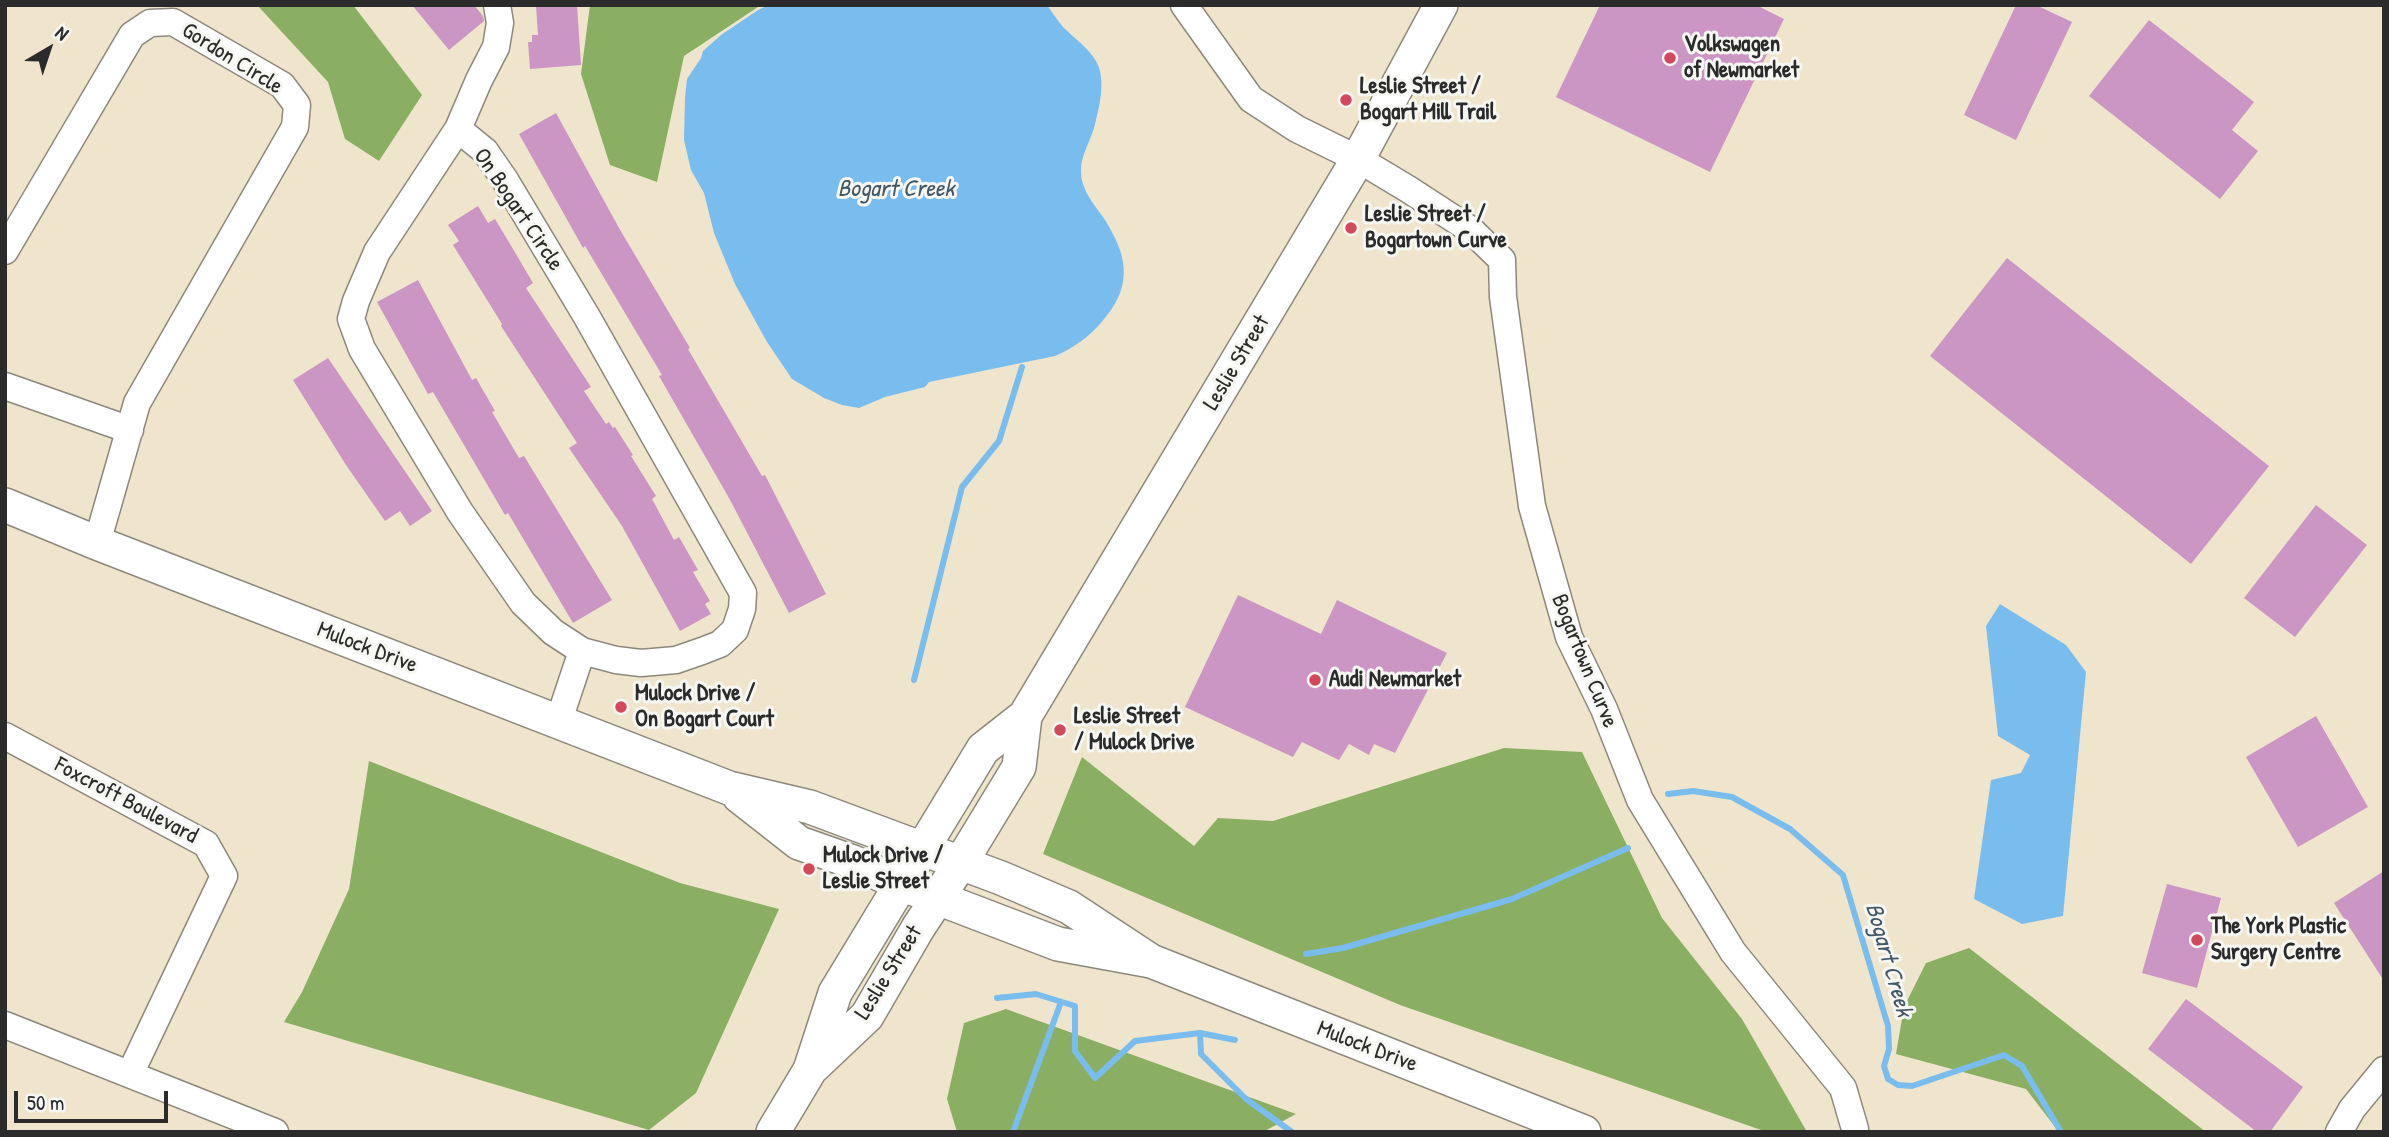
<!DOCTYPE html>
<style>
body{margin:0}
#map{position:relative;width:2389px;height:1137px;overflow:hidden;background:#efe5cc;font-family:"Patrick Hand",sans-serif}
canvas{display:block}
.frame{position:absolute;inset:0;border:7px solid #2b2b2b;pointer-events:none}
.north{position:absolute;left:14px;top:14px;width:70px;height:70px;-webkit-text-stroke:5px #f6f6f2;paint-order:stroke;rotate:39deg;font-size:19px;font-weight:700;line-height:28px;text-align:center;color:#2b2b2b}
.north::after{content:'';display:block;margin:auto;width:24px;height:32px;background:#2b2b2b;clip-path:polygon(50% 0,100% 100%,50% 72%,0 100%)}
.scale{position:absolute;left:14px;top:1091px;width:154px;height:32px;box-sizing:border-box;border:4px solid #2b2b2b;border-top:0;padding-left:9px;font-size:21px;line-height:24px;white-space:nowrap;color:#2b2b2b;-webkit-text-stroke:5px #f6f6f2;paint-order:stroke}
</style>
<div id="map">
<canvas width="2389" height="1137"></canvas>
<div class="frame"></div>
<div class="north">N</div>
<div class="scale">50 m</div>
</div>
<script>
const ctx = document.querySelector('canvas').getContext('2d');
ctx.lineJoin = 'round';
function paint(path, color) { ctx.fillStyle = color; ctx.fill(path, 'evenodd'); }
function strokePath(path, color, width, dash) { ctx.strokeStyle = color; ctx.lineWidth = width; ctx.lineCap = dash ? 'butt' : 'round'; ctx.setLineDash(dash || []); ctx.stroke(path); }
function drawText(font, color, halo, rows, align = 'center') {
  ctx.font = font + ' "Patrick Hand",sans-serif'; ctx.lineWidth = 6; ctx.setLineDash([]); ctx.textBaseline = 'middle'; ctx.strokeStyle = halo; ctx.fillStyle = color; for (const [text, x, y, turn = 0] of rows) {
    ctx.save(); ctx.translate(x, y); ctx.rotate((+turn || 0) * Math.PI / 180); ctx.textAlign = isNaN(turn) ? turn : align; if (halo) ctx.strokeText(text, 0, 0); ctx.fillText(text, 0, 0); ctx.restore();
  }
}
const forest = new Path2D(`
 M257 5H353L422 95 379 161 345 139 328 82Z
 M590 5H761L684 56 657 182 610 165 581 74Z
 M1504 748 1582 752 1662 918 1742 1019 1807 1132H1767L1400 1005 1043 854 1082 757 1194 846 1218 818 1273 821Z
 M369 761 680 883 779 909 696 1093 649 1130 284 1022 302 992 349 889Z
 M1969 948 2206 1132H2059L2026 1089 1896 1054 1904 1007 1926 963Z
 M1006 1009 1296 1114 1263 1132H957L947 1099 964 1023Z`);
const water = new Path2D(`
 M769 5H1047C1052 12 1057 20 1063 27 1075 39 1096 53 1100 71 1104 88 1099 108 1095 124 1092 138 1081 155 1081 169 1080 188 1093 203 1103 217 1123 248 1134 277 1111 310 1096 331 1079 346 1055 356L929 382 925 387 885 397 859 408 842 405 824 398 792 379 767 342 735 284 714 233 704 193 691 170 684 140 685 97 687 79 701 58 703 51 721 35 758 10Z
 M2000 604 2066 645 2086 672 2063 916 2022 924 1974 899 1991 780 2021 773 2030 755 1998 736 1986 626Z`);
const stream = new Path2D(`
 M914 680 962 487 999 441 1022 367
 M1668 794 1693 791 1732 797 1790 829 1843 875 1888 1026 1889 1049 1884 1066 1888 1079 1898 1085 1912 1086 2004 1055 2022 1066 2061 1132
 M1306 954 1343 948 1512 899 1628 848
 M997 998 1036 994 1075 1006V1051L1095 1078 1135 1041 1200 1033 1235 1040
 M1200 1033 1201 1054 1246 1099 1292 1132
 M1013 1132 1061 1002`);
const building = new Path2D(`
 M412 5H474L483 16 484 21 449 50Z
 M536 5H577L581 65 530 69 528 42H532V35H538Z
 M1600 5H1756L1784 19 1710 172 1556 97Z
 M2016 5H2036L2072 22 2016 140 1964 115Z
 M2149 20 2254 102 2232 130 2258 151 2220 199 2089 96Z
 M556 113 619 228 690 348 688 349 762 476 765 475 826 594 789 613 729 498 659 376 662 375 585 246 583 248 519 134Z
 M478 206 488 223 495 219 513 249 533 283 526 288 591 387 584 391 606 424 609 422 613 428 615 427 633 455 631 456 656 496 652 499 674 540 679 537 698 570 693 572 710 601 705 604 711 614 680 631 622 526 569 448 577 443 501 326 502 324 453 245 459 241 448 225Z
 M2007 258 2269 466 2191 564 1930 356Z
 M418 280 472 380 476 378 495 411 492 412 519 458 524 456 612 600 573 623 508 513 505 515 433 392 428 394 377 302Z
 M328 358 432 511 410 526 400 511 385 521 346 465 293 380Z
 M2316 505 2367 545 2295 637 2244 598Z
 M1238 595 1321 634 1337 600 1447 653 1395 753 1374 744 1369 755 1349 744 1339 760 1302 742 1293 757 1185 707Z
 M2316 716 2368 807 2298 847 2246 757Z
 M2384 871V981L2334 903Z
 M2167 884 2221 898 2197 988 2142 973Z
 M2186 999 2303 1087 2270 1132H2257L2148 1049Z`);
const minor = new Path2D(`
 M1184 5 1251 99 1297 129 1358 159 1408 189 1471 230 1502 260 1503 297 1532 506 1569 637 1604 709 1640 800 1733 952 1843 1088 1855 1129
 M458 129 485 151 505 180 587 317 743 593 742 609 735 630 720 644 702 651 676 660 641 663 616 660 582 651 553 632 523 603 460 512 362 349 351 319 356 301 377 252 458 129 479 80 496 47 500 23 497 5
 M5 251 132 35 150 23 173 22 282 85 297 105 295 127 137 403 97 543
 M5 386 130 430
 M558 723 582 651
 M5 736 206 844 224 876 130 1074
 M5 1025 275 1132
 M2339 1132 2352 1109 2384 1070`);
const major = new Path2D(`
 M5 505 97 543 729 788 810 807 1001 878 1069 907 1151 961
 M739 796 799 843 853 862 901 884 1058 944 1151 961 1584 1132
 M813 1067 867 1016 918 928 960 864 1019 767 1025 716
 M773 1132 810 1070 835 993 983 749 1025 716 1358 159 1441 5`);
const markers = [
 [1670,58,7,"#d1495b"],
 [1346,100,7,"#d1495b"],
 [1351,228,7,"#d1495b"],
 [1315,680,7,"#d1495b"],
 [621,707,7,"#d1495b"],
 [1060,730,7,"#d1495b"],
 [809,869,7,"#d1495b"],
 [2197,940,7,"#d1495b"]
];
const poiNames = [
 ["Volkswagen",1684,45],
 ["of Newmarket",1684,71],
 ["Leslie Street /",1360,87],
 ["Bogart Mill Trail",1360,113],
 ["Leslie Street /",1365,215],
 ["Bogartown Curve",1365,241],
 ["Audi Newmarket",1329,680],
 ["Mulock Drive /",635,694],
 ["On Bogart Court",635,720],
 ["Leslie Street",1074,717],
 ["/ Mulock Drive",1074,743],
 ["Mulock Drive /",823,856],
 ["Leslie Street",823,882],
 ["The York Plastic",2211,927],
 ["Surgery Centre",2211,953]
];
const streetNames = [
 ["Gordon Circle",232,59,32],
 ["On Bogart Circle",518,210,56],
 ["Leslie Street",1237,363,-59],
 ["Mulock Drive",367,648,21],
 ["Bogartown Curve",1584,661,68],
 ["Foxcroft Boulevard",126,801,28],
 ["Leslie Street",889,973,-58],
 ["Mulock Drive",1367,1047,21]
];
const waterNames = [
 ["Bogart Creek",896,190],
 ["Bogart Creek",1888,960,74]
];
paint(forest, '#8aaf63');
paint(water, '#79bdef');
strokePath(stream, '#79bdef', 6);
paint(building, '#cb95c4');
strokePath(minor, '#8d887c', 29);
strokePath(major, '#8d887c', 36);
strokePath(minor, '#fff', 26);
strokePath(major, '#fff', 33);
for (const [x, y, r, color] of markers) { const dot = new Path2D(); dot.arc(x, y, r, 0, 2 * Math.PI); ctx.fillStyle = color; ctx.fill(dot); strokePath(dot, '#f6f6f2', 2.5); }
drawText('bold 23px', '#2b2b2b', '#f6f6f2', poiNames, 'left');
drawText('23px', '#2b2b2b', '#f6f6f2', streetNames);
drawText('italic 24px', '#425766', '#f6f6f2', waterNames);
</script>
